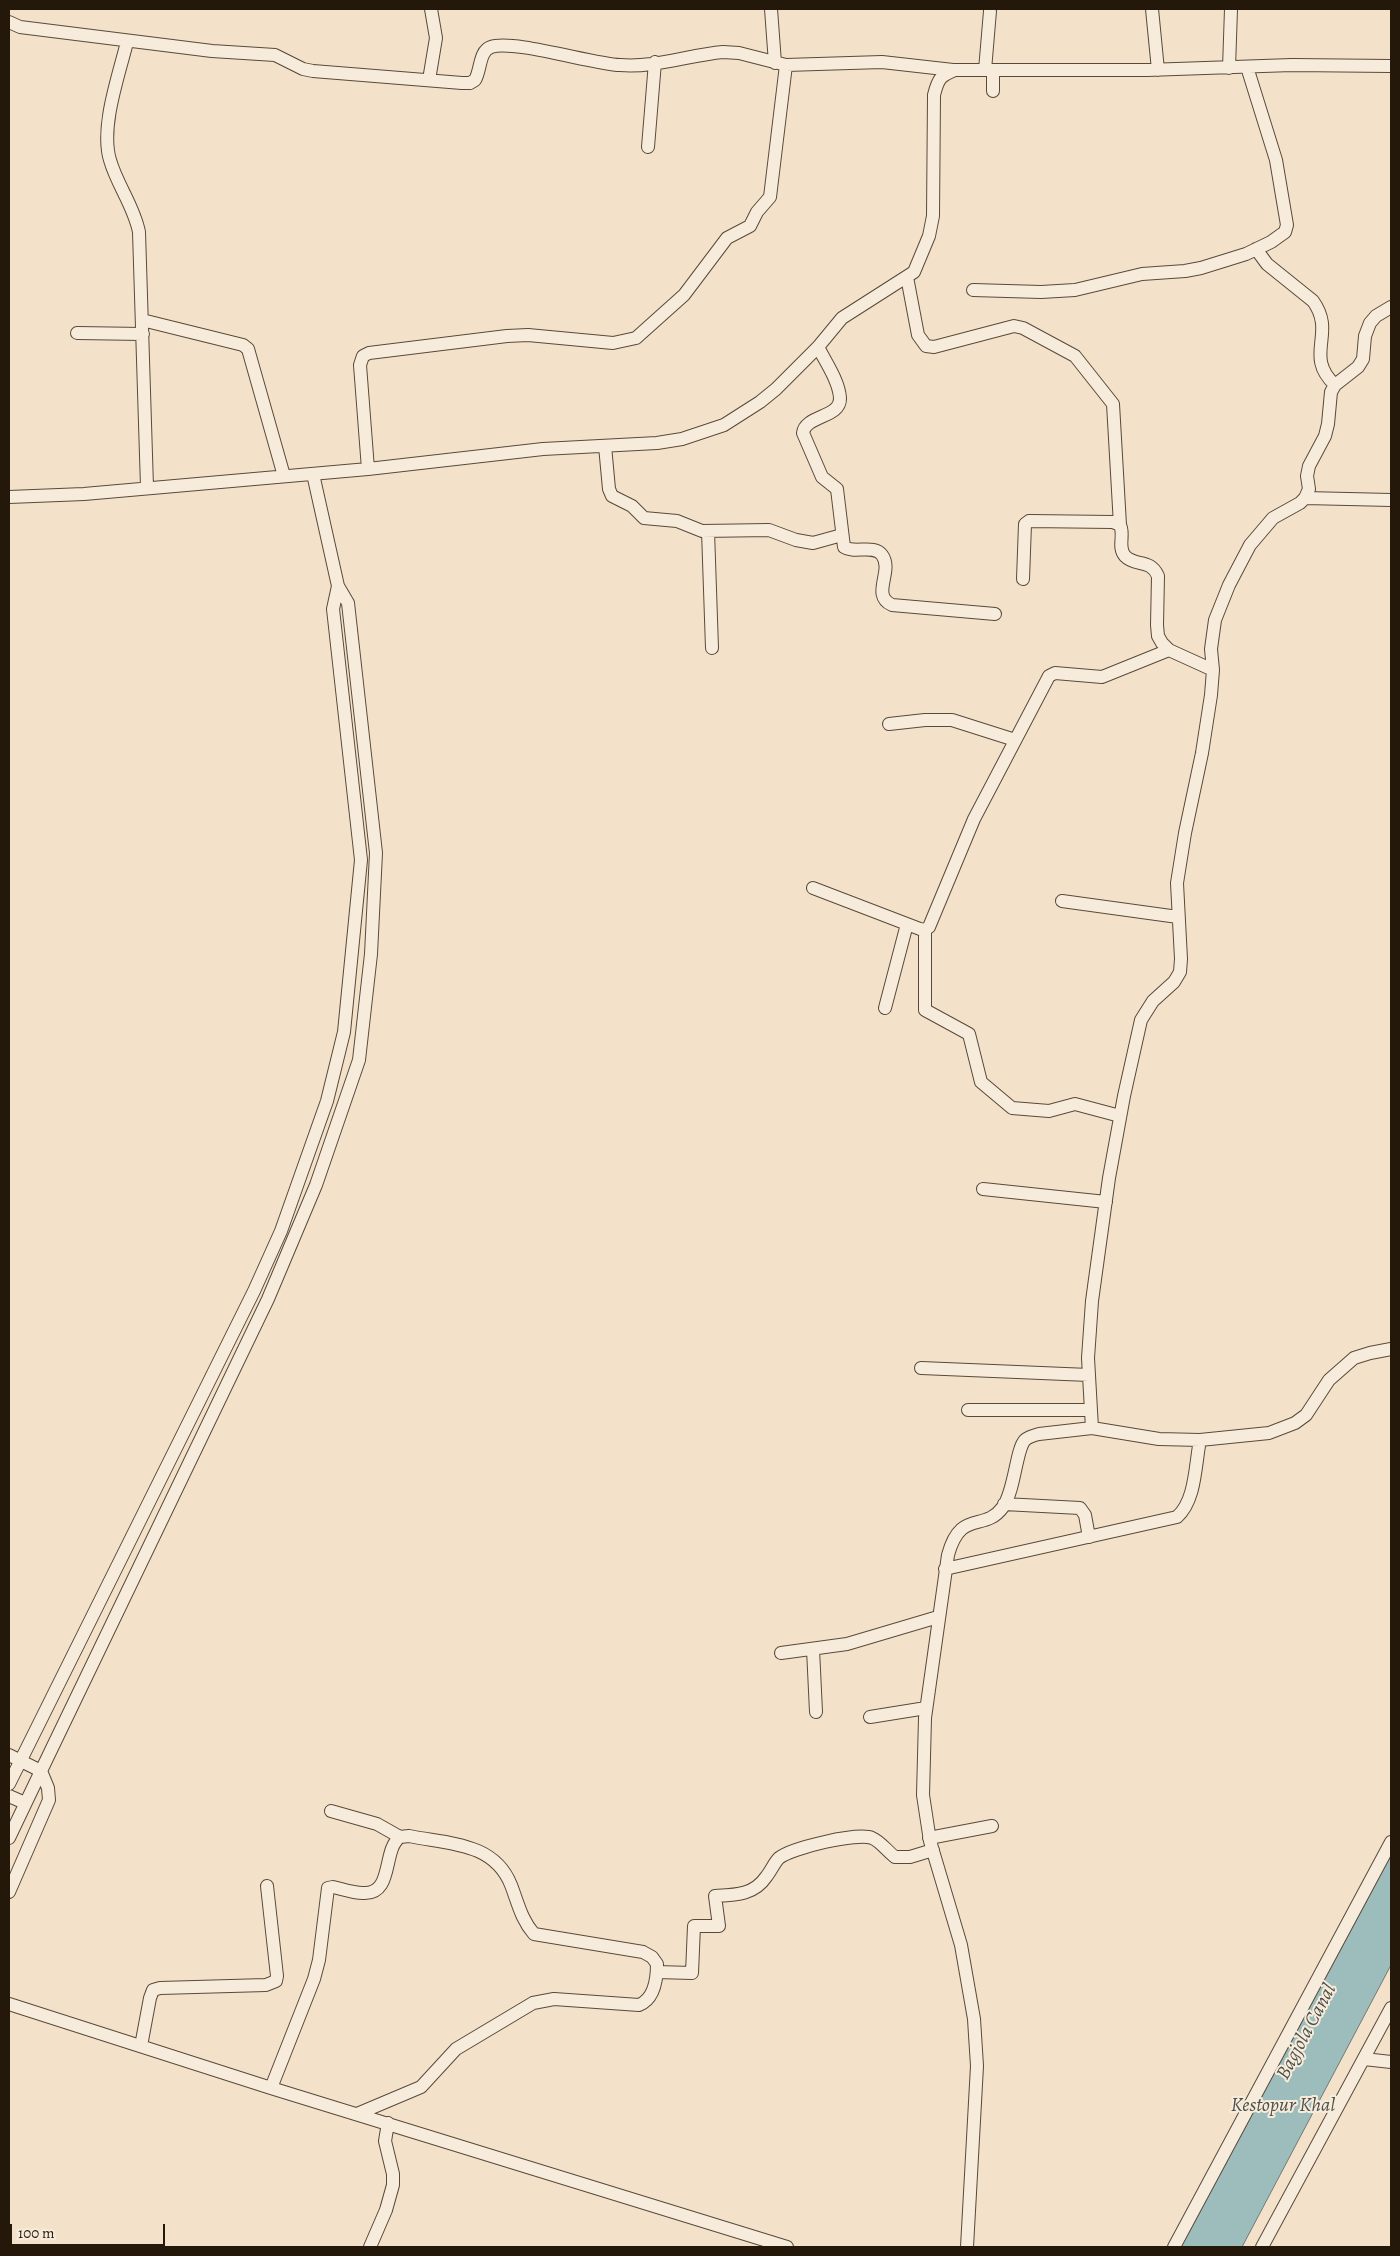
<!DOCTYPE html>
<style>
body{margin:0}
#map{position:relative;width:1400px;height:2256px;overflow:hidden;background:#f3e2c9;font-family:Alegreya,serif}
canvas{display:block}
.frame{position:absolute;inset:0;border:10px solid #24180b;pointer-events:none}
.scale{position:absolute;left:10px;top:2224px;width:155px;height:22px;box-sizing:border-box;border:2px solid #24180b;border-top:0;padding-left:6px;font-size:15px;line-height:18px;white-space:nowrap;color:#24180b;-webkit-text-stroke:4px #f7ecdc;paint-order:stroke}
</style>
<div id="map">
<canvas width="1400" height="2256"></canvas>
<div class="frame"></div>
<div class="scale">100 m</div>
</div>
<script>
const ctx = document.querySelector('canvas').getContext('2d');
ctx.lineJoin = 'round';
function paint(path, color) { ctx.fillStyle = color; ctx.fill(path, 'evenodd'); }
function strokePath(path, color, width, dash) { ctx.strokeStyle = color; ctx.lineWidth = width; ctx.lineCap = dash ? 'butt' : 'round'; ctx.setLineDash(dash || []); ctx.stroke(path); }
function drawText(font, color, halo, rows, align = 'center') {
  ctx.font = font + ' Alegreya,serif'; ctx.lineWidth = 4; ctx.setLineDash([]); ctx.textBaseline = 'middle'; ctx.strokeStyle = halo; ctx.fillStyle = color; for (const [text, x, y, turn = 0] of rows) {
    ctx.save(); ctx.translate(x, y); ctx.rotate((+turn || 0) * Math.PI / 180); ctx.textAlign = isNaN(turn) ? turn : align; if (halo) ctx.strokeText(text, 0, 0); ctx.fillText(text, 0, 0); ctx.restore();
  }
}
const water = new Path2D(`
 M1391 1837V1965L1242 2247H1174Z`);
const minor = new Path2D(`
 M771 9 775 63
 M1152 9 1158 70
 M9 22 20 27 212 51 275 55 303 69 313 71 462 83H470L475 80C481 70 479 51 491 47 512 39 593 64 620 65 654 68 689 55 723 52L739 53 786 65 882 62 953 70
 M127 42C119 75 100 127 110 160 117 185 134 206 139 232L147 487
 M1229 68 1231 9
 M985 70 990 11
 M993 70V91
 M429 80 436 38 431 9
 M648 147 655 62
 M1256 249 1267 264 1313 301C1337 334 1303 355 1335 385
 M907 277 918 335 926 346 934 347 1014 326 1023 328 1075 356 1113 404 1120 525
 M973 290 1041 292 1075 290 1142 274 1185 271 1201 268 1246 254 1271 242 1285 232 1287 225 1276 160 1247 67
 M142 320 243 345 248 349 284 476
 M77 333 143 334
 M818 347C825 361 839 381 840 398 841 418 805 415 803 433L822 477 837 489 844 547C854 554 874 544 882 555 894 571 870 595 892 605L995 614
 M605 446 609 489 612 496 632 506 644 518 677 521 702 531 769 530 796 540 813 543 842 535
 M368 469 360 365 363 356 369 353 507 336 528 335 613 343 636 338 684 295 727 238 750 226 757 212 770 197 786 65
 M9 497 84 494 368 469 543 449 657 443 682 439 724 425 760 402 776 389 818 347 842 318 914 272 929 236 933 216 934 95C938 79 940 76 955 70H1147L1292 65 1391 66
 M1305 498 1391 500
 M708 531 712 648
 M1023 579 1025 524 1029 521 1113 522 1120 525C1125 535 1117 547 1125 556 1135 567 1150 558 1158 576L1157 625 1158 636 1162 643 1169 650 1213 670
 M889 724 925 720H952L1015 740
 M813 888 920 929 925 930 929 927 974 819 1049 676 1055 673 1102 677 1169 650
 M1062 901 1178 917
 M925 930V1010L969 1034 981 1082 1012 1108 1049 1111 1075 1104 1120 1116
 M885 1008 907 924
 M983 1189 1106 1202
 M921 1368 1089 1375
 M968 1410H1090
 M1092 1428 1088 1358 1092 1301 1109 1178 1124 1096 1141 1020 1153 1001 1174 982 1180 972 1181 959 1177 883 1185 833 1202 753 1211 695 1213 670 1211 649 1215 620 1229 585 1250 545 1273 518 1300 503 1305 498 1309 489 1307 476 1309 466 1325 436 1328 424 1331 392 1335 385 1358 367 1363 359 1365 336 1370 323 1376 316 1391 307
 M1004 1504 1080 1508 1085 1515 1089 1537
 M945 1569 1177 1517C1196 1500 1195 1465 1200 1440
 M813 1649 816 1712
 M781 1653 847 1644 938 1617
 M870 1717 926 1708
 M9 1755 41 1771 9 1838
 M9 1784 254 1291 281 1231 327 1101 344 1032 361 860 333 609 338 586
 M9 1796 25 1803
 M331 1811 377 1824 400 1837
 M929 1838 992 1826
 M9 1892 49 1800 48 1788 41 1771 268 1299 316 1185 359 1060 371 954 376 853 348 603 338 586 313 474
 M657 1972 692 1973 694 1926H719L715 1896C735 1895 754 1895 766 1877 771 1871 774 1863 779 1858 791 1848 858 1832 872 1838 880 1841 888 1852 895 1857H910L933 1850
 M9 2004 271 2088 787 2247
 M141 2046 150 1998 153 1990 160 1988 266 1985 276 1981 277 1976 267 1886
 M1364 2059 1391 2062
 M271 2088 314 1979 319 1960 328 1888 333 1887C342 1889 353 1893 363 1893 394 1895 382 1850 400 1837L409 1836C448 1844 494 1842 511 1885 518 1903 521 1919 534 1934L643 1952 652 1957 657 1964C657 1979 654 1999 639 2005L554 1999 533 2003 456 2049 421 2087 357 2114
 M370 2247 386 2210 393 2185V2174L385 2141 388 2123
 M967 2247 977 2066 974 2019 961 1945 930 1841 923 1795 925 1718 948 1555C961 1508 984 1533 1003 1507 1015 1490 1016 1449 1025 1440 1028 1437 1035 1435 1039 1434L1092 1428 1159 1439 1200 1440 1269 1433 1295 1423 1306 1415 1329 1380 1354 1358 1370 1353 1391 1349
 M1174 2247 1391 1842
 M1262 2247 1391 2008`);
const waterNames = [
 ["Bagjola Canal",1307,2032,-62],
 ["Kestopur Khal",1283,2106]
];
paint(water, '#9dbcbc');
strokePath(water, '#6d7a75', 1);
strokePath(minor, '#584a3a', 14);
strokePath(minor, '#f7ecdc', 12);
drawText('italic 20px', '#4e5149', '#f7ecdc', waterNames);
</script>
